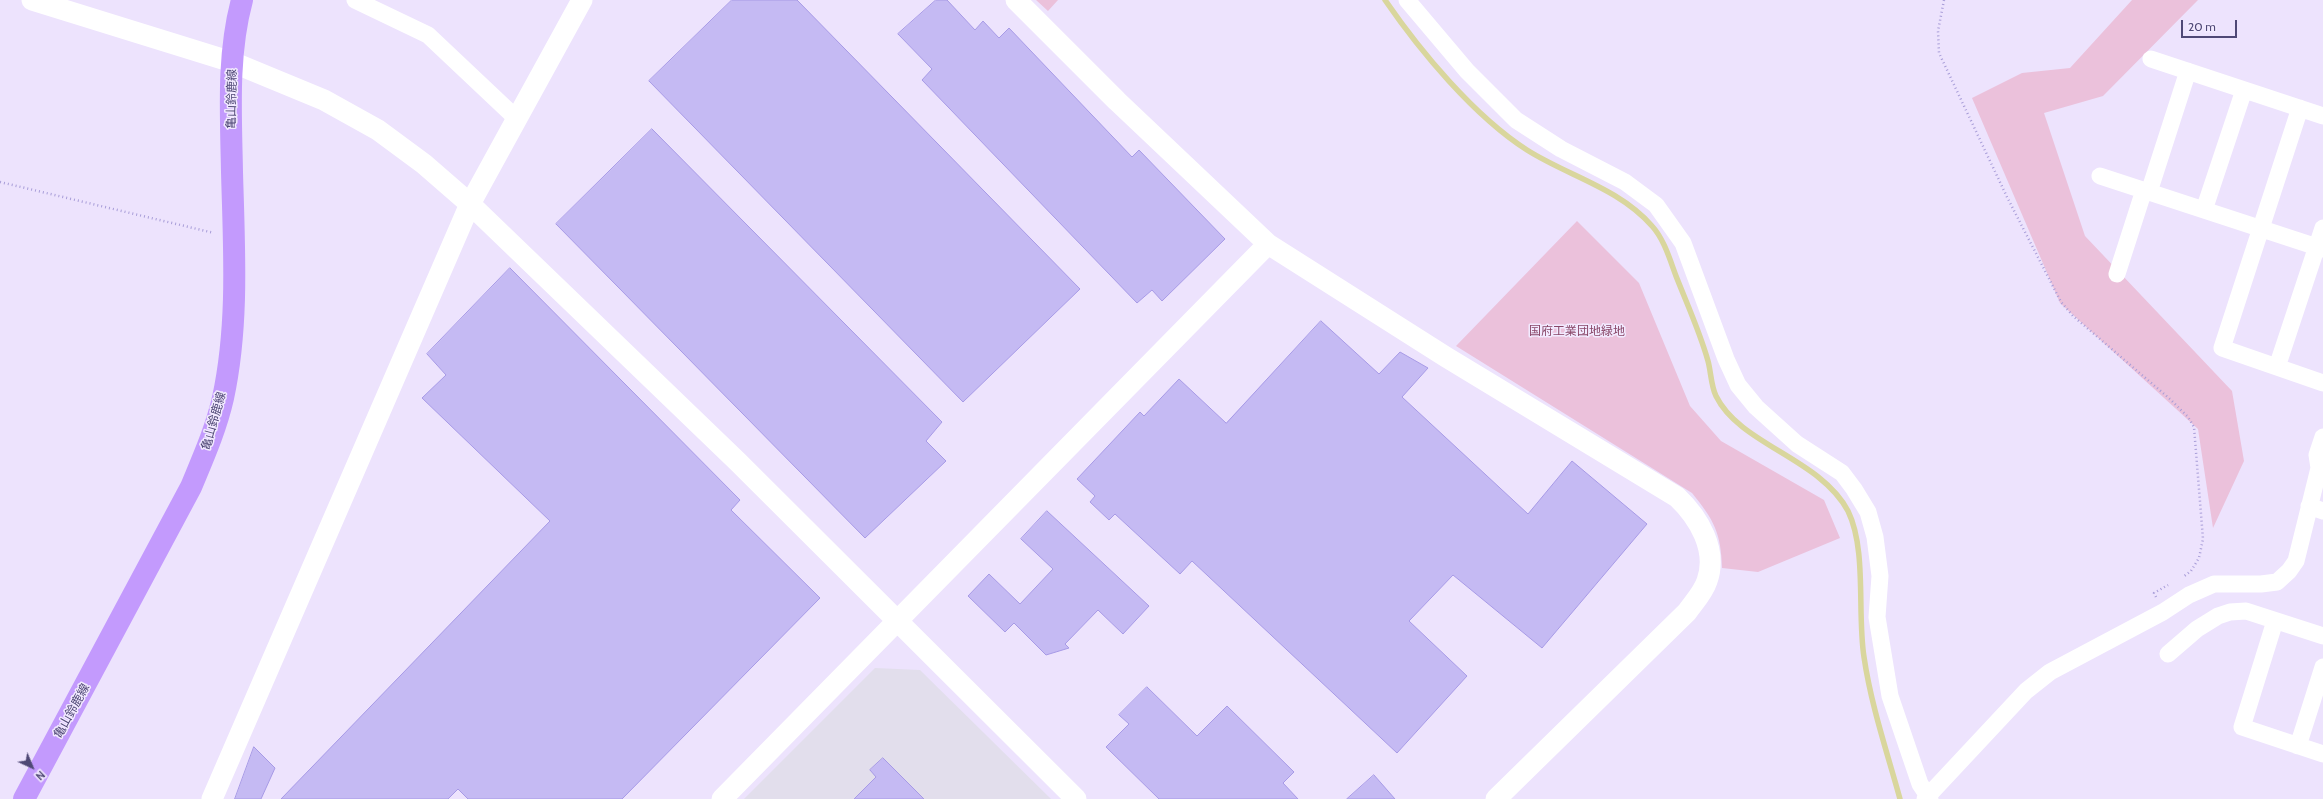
<!DOCTYPE html>
<meta charset="utf-8">
<style>
body{margin:0}
#map{position:relative;width:2323px;height:799px;overflow:hidden;background:#ede3fd;font-family:Cabin,sans-serif}
canvas{display:block}
.north{position:absolute;left:12px;top:747px;width:40px;height:40px;-webkit-text-stroke:3px #f2eaff;paint-order:stroke;rotate:136deg;font-size:11px;font-weight:700;line-height:16px;text-align:center;color:#4f4876}
.north::after{content:'';display:block;margin:auto;width:14px;height:18px;background:#4f4876;clip-path:polygon(50% 0,100% 100%,50% 72%,0 100%)}
.scale{position:absolute;left:2181px;top:20px;width:56px;height:18px;box-sizing:border-box;border:2px solid #4f4876;border-top:0;padding-left:5px;font-size:12px;line-height:14px;white-space:nowrap;color:#4f4876;-webkit-text-stroke:3px #f2eaff;paint-order:stroke}
</style>
<div id="map">
<canvas width="2323" height="799"></canvas>
<div class="north">N</div>
<div class="scale">20 m</div>
</div>
<script>
const ctx = document.querySelector('canvas').getContext('2d');
ctx.lineJoin = 'round';
function paint(path, color) { ctx.fillStyle = color; ctx.fill(path, 'evenodd'); }
function strokePath(path, color, width, dash) { ctx.strokeStyle = color; ctx.lineWidth = width; ctx.lineCap = dash ? 'butt' : 'round'; ctx.setLineDash(dash || []); ctx.stroke(path); }
function drawText(font, color, halo, rows, align = 'center') {
  ctx.font = font + ' Cabin,"Noto Sans JP",sans-serif'; ctx.lineWidth = 3; ctx.setLineDash([]); ctx.textBaseline = 'middle'; ctx.strokeStyle = halo; ctx.fillStyle = color; for (const [text, x, y, turn = 0] of rows) {
    ctx.save(); ctx.translate(x, y); ctx.rotate((+turn || 0) * Math.PI / 180); ctx.textAlign = isNaN(turn) ? turn : align; if (halo) ctx.strokeText(text, 0, 0); ctx.fillText(text, 0, 0); ctx.restore();
  }
}
const industrial = new Path2D(`
 M875 668 920 670 1051 799H744Z`);
const green = new Path2D(`
 M1036 0H1058L1048 11Z
 M2132 0H2198L2103 96 2044 113 2085 236 2232 391 2244 461 2213 528 2198 429 2060 303 1972 98 2022 73 2070 68Z
 M1577 221 1639 283 1690 406 1721 441 1824 500 1840 538 1758 572 1722 568C1721 533 1714 520 1692 493L1456 346Z`);
const stream = new Path2D(`
 M1385 0C1420 51 1474 116 1527 150 1568 176 1619 188 1652 226 1664 239 1670 260 1676 276 1687 304 1700 332 1708 361 1711 372 1711 386 1716 396 1740 445 1820 458 1848 511 1867 550 1857 613 1864 657 1871 705 1887 752 1900 799`);
const building = new Path2D(`
 M732 0H797L1080 289 963 402 649 81Z
 M936 0H947L975 30 983 21 999 38 1009 28 1132 157 1139 150 1225 239 1162 301 1152 290 1137 303 922 80 932 69 898 34Z
 M652 129 942 422 926 441 946 461 865 538 556 224Z
 M510 268 740 500 731 510 820 598 622 799H468L458 789 448 799H281L550 521 422 398 446 375 427 354Z
 M1321 321 1379 374 1400 352 1428 368 1402 397 1528 514 1572 461 1647 524 1542 648 1453 575 1409 621 1467 676 1397 753 1192 561 1180 574 1115 514 1109 520 1090 502 1095 496 1077 479 1140 412 1144 416 1179 379 1226 423Z
 M1047 511 1149 606 1123 634 1098 610 1065 644 1069 648 1046 655 1014 623 1005 632 968 596 989 574 1020 604 1053 569 1021 539Z
 M1147 687 1197 736 1227 706 1294 772 1283 783 1298 799H1159L1106 747 1129 724 1119 715Z
 M254 747 275 768 261 799H235Z
 M883 758 924 799H854L876 777 870 770Z
 M1374 775 1395 799H1347Z`);
const path = new Path2D(`
 M1944 0 1938 31 1939 53 2007 197 2061 302 2073 316 2170 399 2188 417 2194 427 2203 539 2199 558 2191 571 2183 577
 M0 182 214 233
 M2156 597 2154 593 2168 585`);
const minor = new Path2D(`
 M355 0 428 35 517 119
 M1407 0 1467 71 1516 120 1561 149 1625 182 1656 205 1683 243 1726 359 1738 385 1756 407 1797 444 1842 473 1854 489 1868 512 1875 537 1880 576 1877 617 1890 696 1920 784 1930 799
 M2151 59 2323 116
 M2300 108 2222 348 2323 383
 M2100 176 2323 249
 M2149 192 2188 71
 M2204 210 2244 90
 M2117 274 2144 190
 M2277 367 2323 228
 M2309 506 2323 511
 M2275 621 2242 727 2323 754
 M2168 654 2197 629 2218 616 2230 612 2246 611 2323 636
 M2298 746 2323 667
 M1925 799 2026 691 2050 672 2163 612 2189 595 2214 584H2261L2277 582 2289 571 2296 561 2319 468 2317 455 2323 437`);
const tertiary = new Path2D(`
 M32 0 232 62 324 100 378 130 424 164 470 204 738 462 1076 799
 M1016 0 1117 101 1268 244 1446 357 1677 497C1699 518 1718 550 1707 581 1703 593 1694 602 1687 612L1496 799
 M212 799 470 204 582 0
 M722 799 1268 244`);
const primary = new Path2D(`
 M24 799 191 487C203 458 216 429 223 398 239 324 234 247 232 172 231 115 227 55 242 0`);
const streetNames = [
 ["亀山鈴鹿線",232,99,-89],
 ["亀山鈴鹿線",214,421,-74],
 ["亀山鈴鹿線",72,711,-61]
];
const parkNames = [
 ["国府工業団地緑地",1577,331]
];
paint(industrial, '#e2deec');
paint(green, '#ebc1db');
strokePath(stream, '#d9d69d', 5.5);
paint(building, '#c5baf3');
strokePath(building, '#a79ae6', 1);
strokePath(path, '#a89dd8', 2.5, [1, 3]);
strokePath(minor, '#fff', 17);
strokePath(tertiary, '#fff', 21);
strokePath(primary, '#c39afd', 22);
drawText('12px', '#4f4876', '#f2eaff', streetNames);
drawText('12px', '#884567', '#f2eaff', parkNames);
</script>
